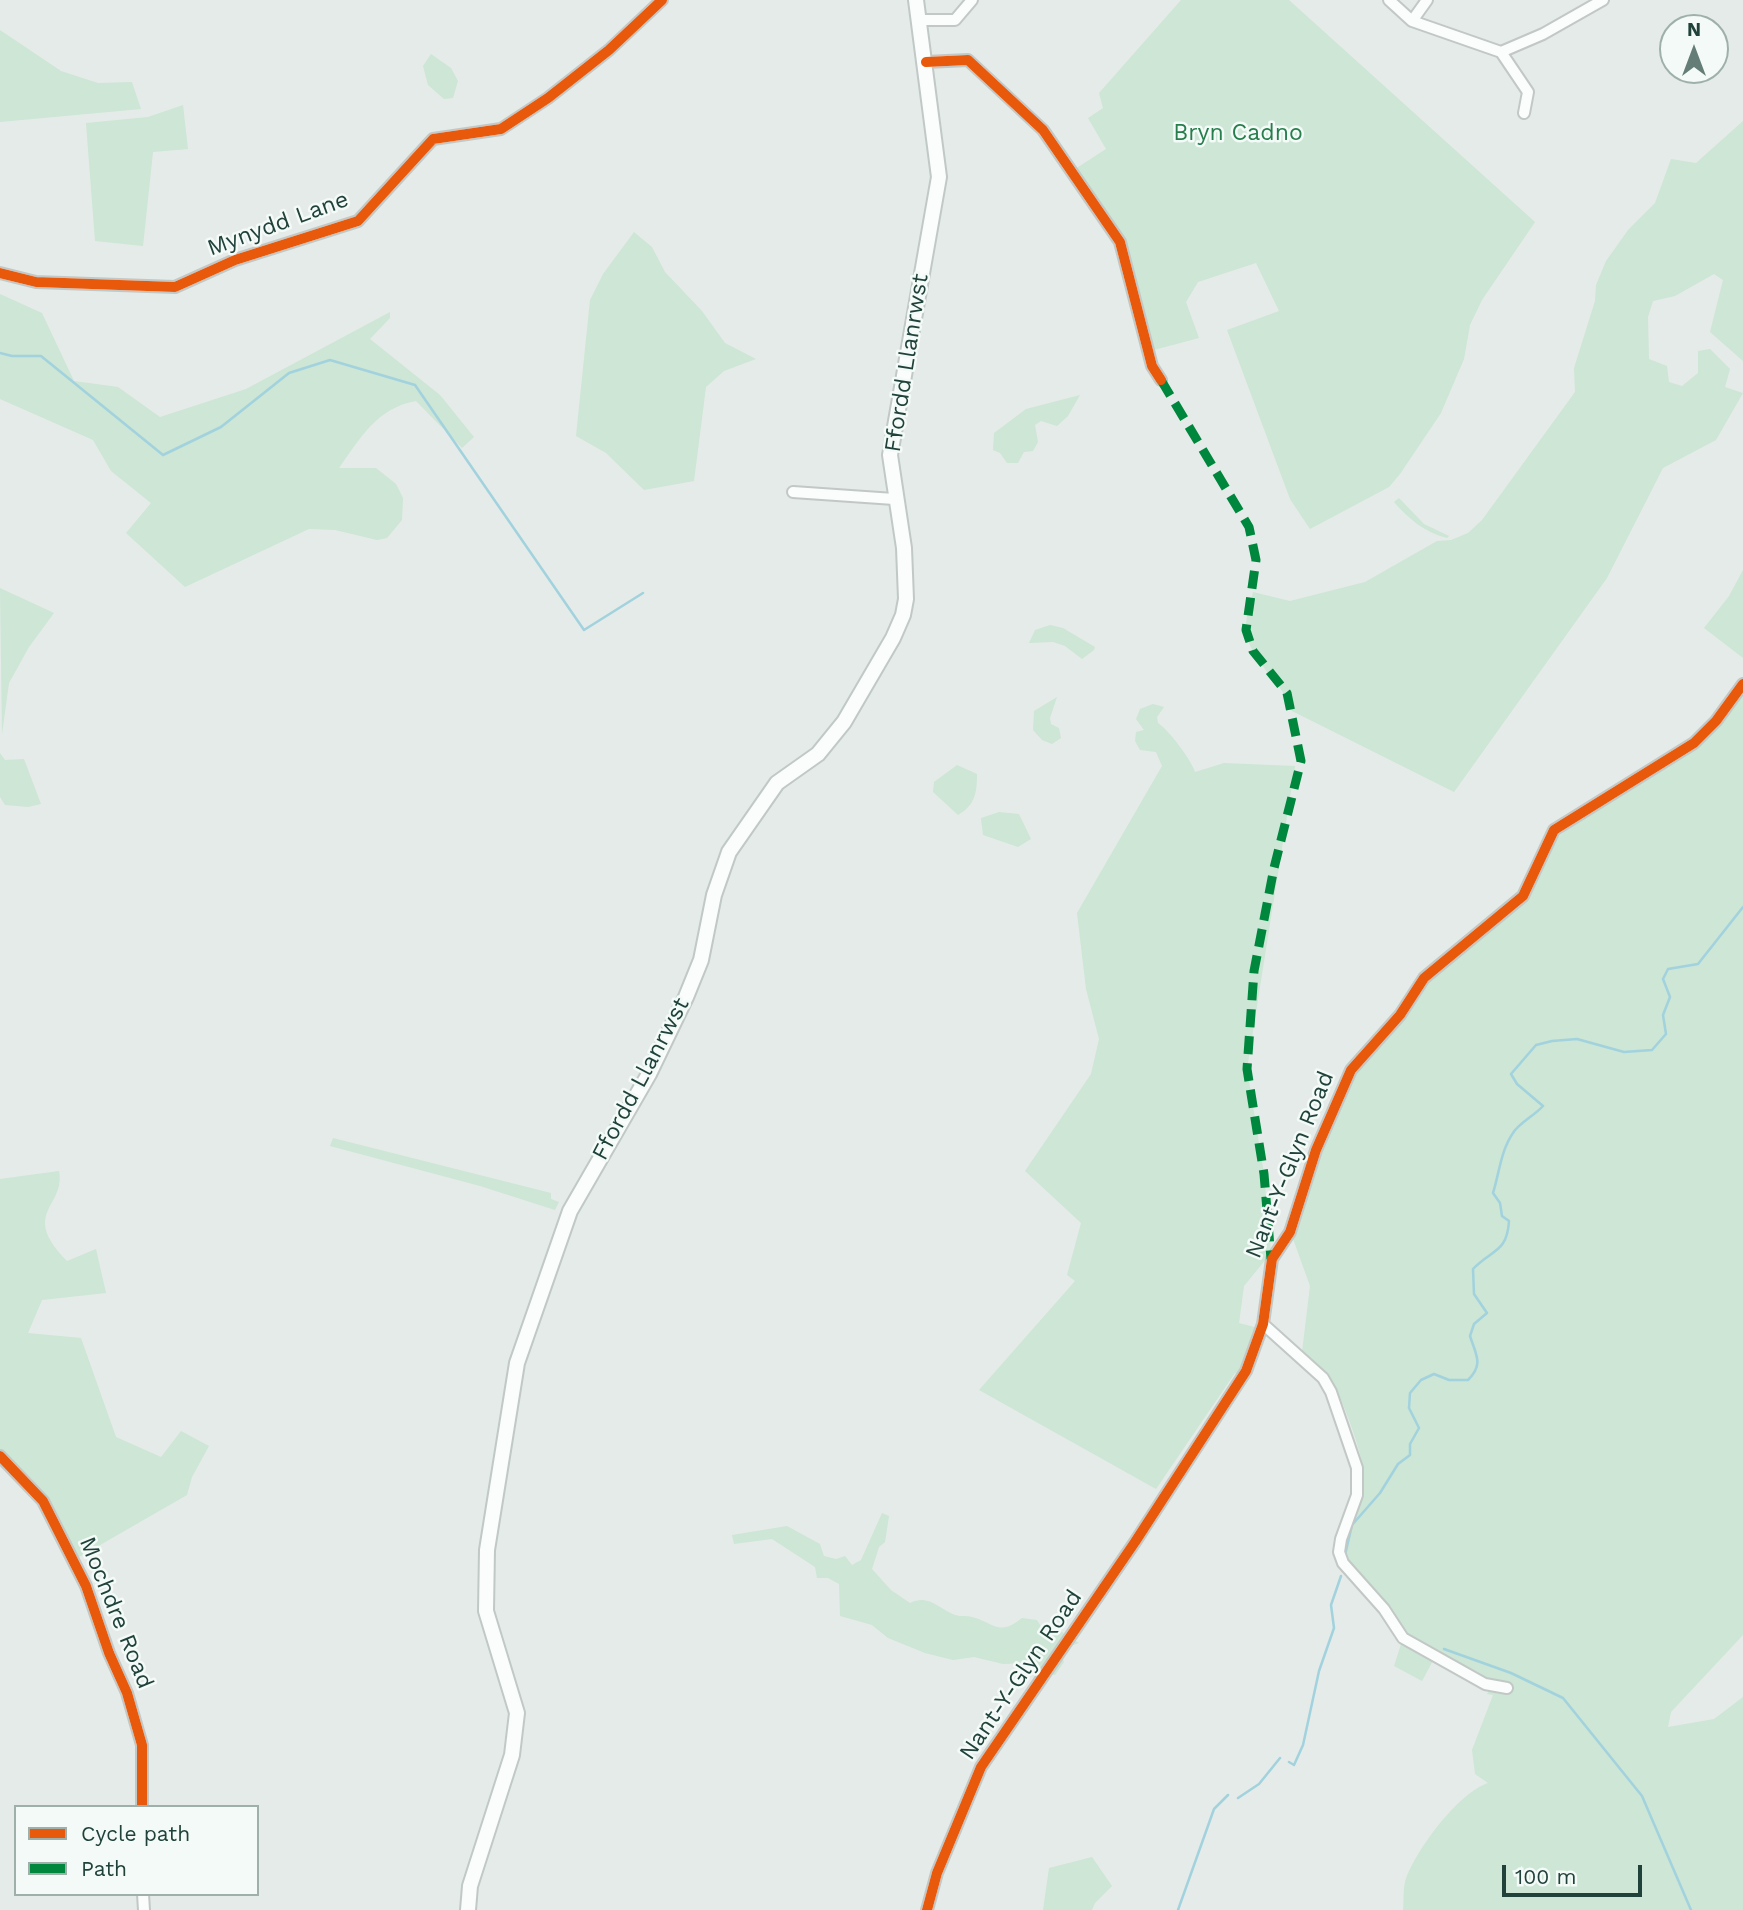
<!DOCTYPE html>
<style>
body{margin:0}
#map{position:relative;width:1743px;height:1910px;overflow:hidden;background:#e5ebe8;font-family:"Work Sans",sans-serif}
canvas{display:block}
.legend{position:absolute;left:14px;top:1805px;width:245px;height:91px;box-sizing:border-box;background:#f3faf7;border:2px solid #9fb0ab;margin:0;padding:9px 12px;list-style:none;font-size:21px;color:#20423a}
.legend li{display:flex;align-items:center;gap:14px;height:35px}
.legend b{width:35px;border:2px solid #9fb0ab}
.north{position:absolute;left:1659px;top:14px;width:70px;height:70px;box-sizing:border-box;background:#f3faf7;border:2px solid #9fb0ab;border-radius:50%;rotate:0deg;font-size:19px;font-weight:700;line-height:28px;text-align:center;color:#20423a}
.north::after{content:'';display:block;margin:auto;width:24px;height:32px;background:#657d77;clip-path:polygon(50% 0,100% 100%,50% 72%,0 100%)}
.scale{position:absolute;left:1502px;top:1865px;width:140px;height:32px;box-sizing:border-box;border:4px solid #20423a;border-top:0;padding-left:9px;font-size:21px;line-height:24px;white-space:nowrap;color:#20423a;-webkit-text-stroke:5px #f3faf7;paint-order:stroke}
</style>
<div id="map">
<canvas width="1743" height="1910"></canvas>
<ul class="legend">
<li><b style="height:9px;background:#e8590c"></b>Cycle path</li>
<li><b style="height:9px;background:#00873e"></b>Path</li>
</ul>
<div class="north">N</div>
<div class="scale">100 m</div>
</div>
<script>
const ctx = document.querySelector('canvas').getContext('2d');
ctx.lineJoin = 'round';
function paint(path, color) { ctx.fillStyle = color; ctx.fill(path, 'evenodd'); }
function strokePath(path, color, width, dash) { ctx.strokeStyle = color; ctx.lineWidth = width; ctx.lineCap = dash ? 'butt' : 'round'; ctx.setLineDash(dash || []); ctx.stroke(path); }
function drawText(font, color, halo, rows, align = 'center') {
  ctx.font = font + ' "Work Sans",sans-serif'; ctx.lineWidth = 5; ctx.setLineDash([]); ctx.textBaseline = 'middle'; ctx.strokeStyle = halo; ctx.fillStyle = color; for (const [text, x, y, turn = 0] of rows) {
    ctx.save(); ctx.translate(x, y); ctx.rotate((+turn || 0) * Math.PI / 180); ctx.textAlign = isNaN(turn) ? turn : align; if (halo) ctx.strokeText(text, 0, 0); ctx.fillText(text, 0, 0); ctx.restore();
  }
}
const green = new Path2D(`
 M1181 0H1289L1535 222 1482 300 1470 325 1464 359 1441 413 1400 474 1389 487 1310 529 1290 499 1227 330 1279 311 1256 263 1198 282 1186 302 1199 338 1150 351 1120 242 1072 171 1106 149 1088 118 1103 108 1099 93Z
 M0 30 61 71 98 83 132 82 141 109 0 122Z
 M431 54 451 68 458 81 453 98 444 99 428 85 423 66Z
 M183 105 188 149 153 152 143 246 95 241 86 123 148 117Z
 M1743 121V361L1710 332 1723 280 1714 274 1675 296 1653 301 1648 317 1649 359 1667 366 1669 382 1682 386 1698 373V351L1710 349 1730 369 1725 387 1743 393 1716 440 1663 468 1607 578 1454 792 1292 711C1284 682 1249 662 1246 630 1245 618 1251 603 1253 592L1290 601 1365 582 1437 541 1451 540 1468 533 1482 520 1575 392 1574 368 1595 301 1596 285 1606 261 1628 230 1655 203 1671 159 1696 163Z
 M634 232 652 247 665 272 702 311 725 343 756 359 724 371 706 387 694 481 644 490 606 453 576 436 590 300 603 274Z
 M0 294 42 313 74 381 118 387 160 417 246 389 390 312V318L370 339 440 395 474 437 462 448 416 401C377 408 361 437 339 468H376L396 484 403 498 402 520 387 538 377 540 335 530 309 529 185 587 126 533 151 503 111 471 93 440 0 399Z
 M1080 395 1068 416 1057 426 1041 421 1035 425 1038 442 1033 451 1024 452 1018 463H1007L1000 453 993 450 994 433 1026 409Z
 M1399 498 1424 524 1449 536 1447 538C1424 532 1409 519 1394 502Z
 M1743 570V658L1704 628 1729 596Z
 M0 588 54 613 29 647 9 683 2 734Z
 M1050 625 1063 628 1095 647 1094 650 1082 659 1065 646 1053 642 1029 643 1035 630Z
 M1743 692V1635L1671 1712 1668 1727 1714 1719 1743 1697V1910H1403C1404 1901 1403 1891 1405 1882 1414 1852 1458 1793 1488 1783L1475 1774 1472 1750 1493 1695 1487 1694 1491 1688 1436 1655 1422 1681 1394 1666 1403 1638 1339 1552C1349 1530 1362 1505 1364 1481 1366 1461 1343 1401 1333 1383 1325 1370 1314 1361 1302 1352L1310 1286 1292 1236 1322 1146 1353 1075 1427 981 1533 886 1556 838 1610 799 1683 758 1704 742Z
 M1057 697 1050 718 1051 724 1059 728 1061 738 1052 744 1042 740 1033 730 1034 711Z
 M1153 704 1164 707 1157 717 1158 723C1168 729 1192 761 1195 772L1224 763 1295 766 1247 1069 1264 1174 1271 1253 1244 1286 1239 1323 1262 1329 1242 1377 1235 1373 1156 1489 979 1390 1075 1281 1067 1275 1081 1223 1025 1171 1091 1074 1099 1039 1086 989 1077 913 1162 766 1156 752 1140 750 1135 741 1136 732 1144 730 1136 719 1140 709Z
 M0 753 5 760 24 759 41 804 28 807 5 805 0 797Z
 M957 765 977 774C977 793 975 805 958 815L933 792 934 782Z
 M999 812 1019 814 1031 839 1018 847 983 835 981 818Z
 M333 1138 551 1193V1199L559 1202 555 1210 480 1186 330 1146Z
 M59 1171C66 1207 19 1212 67 1261L96 1249 106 1293 42 1300 28 1333 81 1338 116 1437 161 1457 181 1431 209 1446 192 1477 187 1495 74 1560 43 1501 0 1456V1179Z
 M882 1513 889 1516 885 1542 879 1547 872 1569 891 1590 910 1603C929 1594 937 1608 955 1615 961 1617 966 1615 972 1617 995 1623 998 1637 1022 1618L1037 1620 1045 1633 1059 1630 1079 1643 1059 1650 1064 1662 1055 1675 1040 1673 1037 1667 1027 1663 1003 1664 974 1657 953 1660 925 1653 888 1638 872 1625 840 1616 839 1584 828 1578H817L815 1567 772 1539 734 1544 732 1535 787 1526 820 1544 824 1556 836 1559 845 1556 852 1565 861 1560Z
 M1092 1857 1112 1886 1095 1903 1092 1910H1043L1049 1868Z`);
const stream = new Path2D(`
 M0 353 12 356H41L163 455 221 427 289 373 330 360 415 385 584 630 643 593
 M1345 1555 1352 1525 1380 1493 1398 1464 1410 1455V1444L1419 1428 1409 1408 1410 1393 1421 1380 1434 1374 1449 1380H1468C1484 1364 1476 1355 1470 1336L1474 1324 1487 1313 1474 1294 1473 1269C1492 1249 1507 1253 1509 1221L1502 1216 1500 1203 1493 1193C1499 1174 1501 1150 1513 1133 1519 1123 1534 1116 1543 1106L1517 1084 1511 1074 1536 1045 1552 1041 1577 1039 1624 1052 1652 1050 1666 1034 1663 1015 1670 997 1663 979 1668 969 1698 964 1743 907
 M1444 1649 1511 1673 1563 1698 1642 1796 1691 1910
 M1289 1762 1294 1765 1303 1745 1319 1671 1334 1628 1331 1605 1341 1576
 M1238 1798 1259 1784 1280 1758
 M1178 1910 1214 1809 1228 1795`);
const minor = new Path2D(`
 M1389 0 1412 21 1501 52 1543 34 1603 0
 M921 20H955L972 0
 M1412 21 1427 0
 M1501 52 1528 92 1524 113
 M926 62 968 60 1043 130 1120 242 1152 366 1161 380
 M0 273 36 282 175 287 235 260 358 221 433 139 501 129 548 98 609 50 662 0
 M793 492 894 499
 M1263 1324 1323 1378 1331 1392 1357 1468V1495L1341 1539 1339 1552 1343 1563 1384 1609 1403 1638 1485 1684 1507 1688
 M0 1456 43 1501 86 1586 109 1653 127 1693 142 1745V1807
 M143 1894 144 1910
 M927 1910 937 1873 981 1767 1135 1542 1246 1371 1263 1324 1272 1259 1290 1232 1316 1150 1351 1070 1400 1015 1424 978 1523 896 1554 830 1694 743 1716 721 1743 684`);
const secondary = new Path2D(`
 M468 1910 470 1886 512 1755 517 1713 486 1611 487 1550 517 1363 570 1211 649 1074 686 997 701 960 714 895 729 852 777 783 818 754 844 722 893 638 903 615 906 599 904 548 890 455 939 177 916 0`);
const quiet = new Path2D(`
 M1161 380 1249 527 1256 560 1246 630 1253 651 1287 693 1301 761 1274 868 1254 971 1247 1069 1264 1174 1271 1259`);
const cycleway = new Path2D(`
 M926 62 968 60 1043 130 1120 242 1152 366 1161 380
 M0 273 36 282 175 287 235 260 358 221 433 139 501 129 548 98 609 50 662 0
 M0 1456 43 1501 86 1586 109 1653 127 1693 142 1745V1807
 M927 1910 937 1873 981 1767 1135 1542 1246 1371 1263 1324 1272 1259 1290 1232 1316 1150 1351 1070 1400 1015 1424 978 1523 896 1554 830 1694 743 1716 721 1743 684`);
const parkNames = [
 ["Bryn Cadno",1238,133]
];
const streetNames = [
 ["Mynydd Lane",278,224,-20],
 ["Ffordd Llanrwst",907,363,-81],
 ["Ffordd Llanrwst",641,1079,-62],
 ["Nant-Y-Glyn Road",1290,1165,-68],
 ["Mochdre Road",116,1613,68],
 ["Nant-Y-Glyn Road",1021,1675,-56]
];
paint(green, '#cde6d5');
strokePath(stream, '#a1d2de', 2.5);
strokePath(minor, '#c2c8c6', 14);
strokePath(secondary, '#c0c9c6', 18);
strokePath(minor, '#fbfcfc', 10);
strokePath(secondary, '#fbfcfc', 14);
strokePath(quiet, '#00873e', 9, [18, 9]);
strokePath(cycleway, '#e8590c', 10);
drawText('23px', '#257e4b', '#f3faf7', parkNames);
drawText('23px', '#20423a', '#f3faf7', streetNames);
</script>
